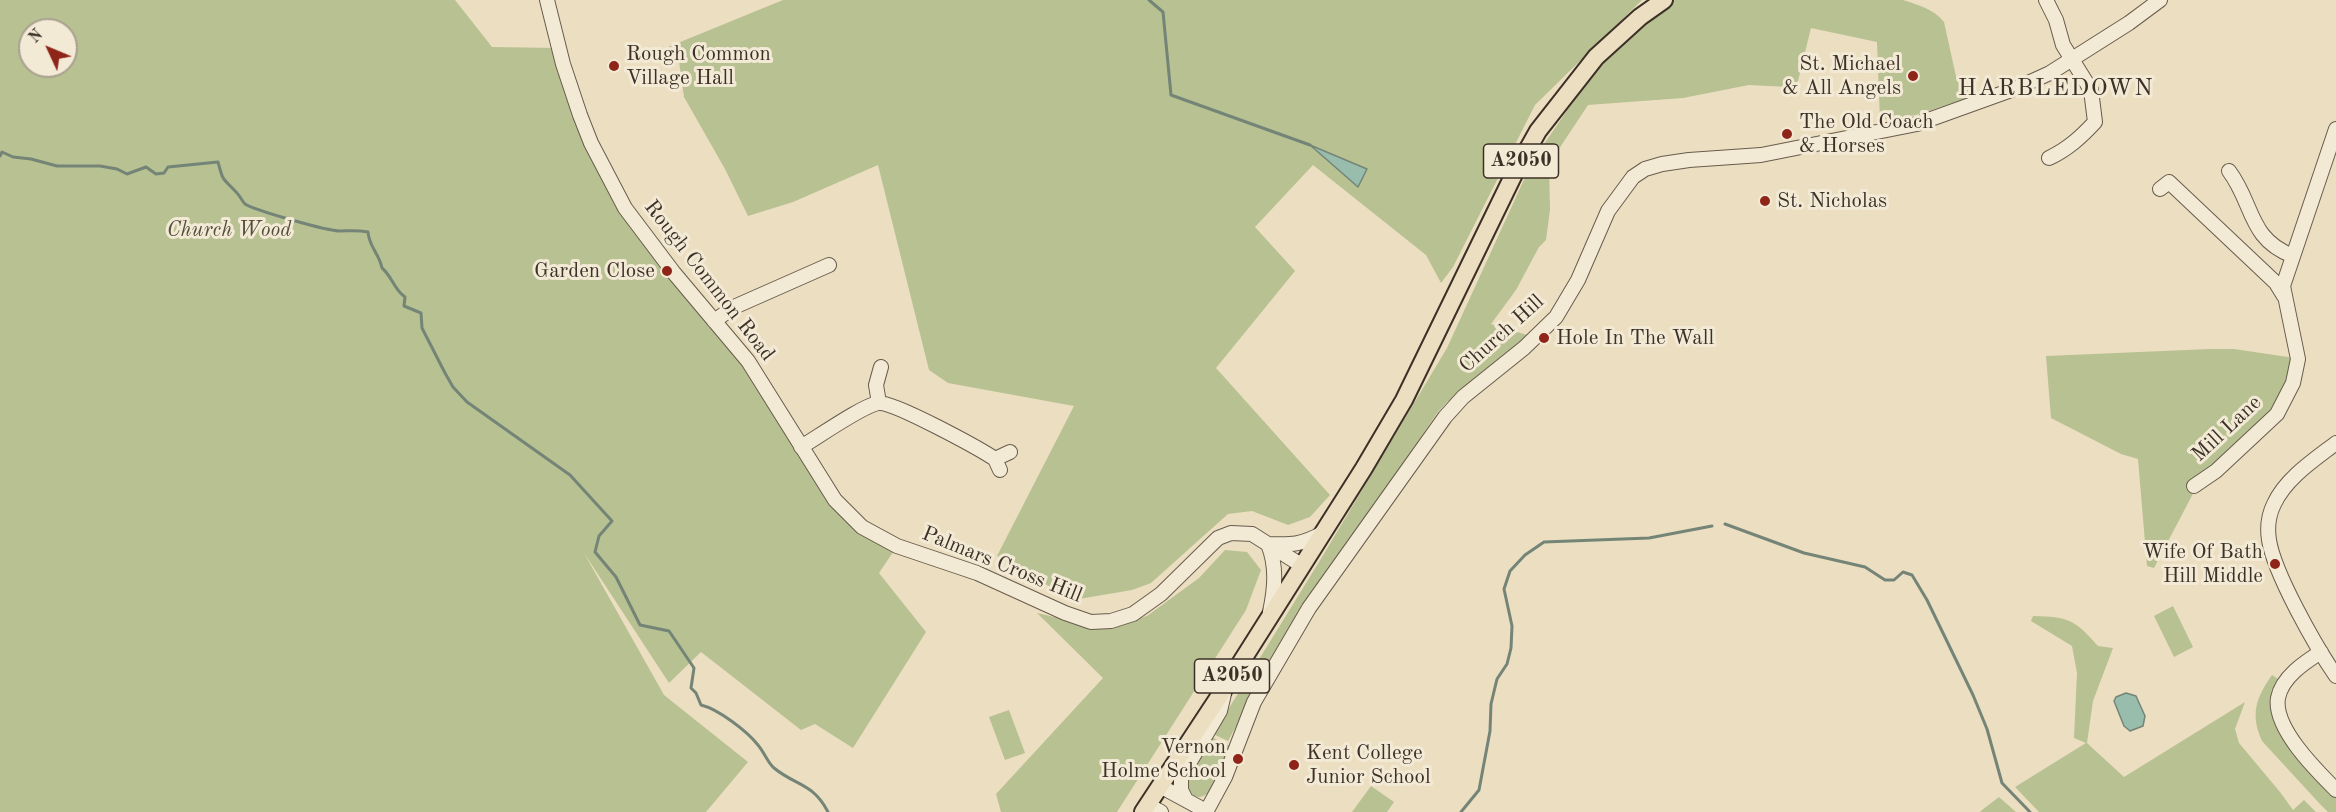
<!DOCTYPE html>
<style>
body{margin:0}
#map{position:relative;width:2336px;height:812px;overflow:hidden;background:#ecdec0;font-family:"Old Standard TT",serif}
canvas{display:block}
.north{position:absolute;left:18px;top:18px;width:60px;height:60px;box-sizing:border-box;background:#f3ead6;border:2px solid #aaa090;border-radius:50%;rotate:314deg;font-size:16px;font-weight:700;line-height:24px;text-align:center;color:#3c3027}
.north::after{content:'';display:block;margin:auto;width:21px;height:27px;background:#8f2418;clip-path:polygon(50% 0,100% 100%,50% 72%,0 100%)}
</style>
<div id="map">
<canvas width="2336" height="812"></canvas>
<div class="north">N</div>
</div>
<script>
const ctx = document.querySelector('canvas').getContext('2d');
ctx.lineJoin = 'round';
function paint(path, color) { ctx.fillStyle = color; ctx.fill(path, 'evenodd'); }
function strokePath(path, color, width, dash) { ctx.strokeStyle = color; ctx.lineWidth = width; ctx.lineCap = dash ? 'butt' : 'round'; ctx.setLineDash(dash || []); ctx.stroke(path); }
function drawText(font, color, halo, rows, align = 'center') {
  ctx.font = font + ' "Old Standard TT",serif'; ctx.lineWidth = 6; ctx.setLineDash([]); ctx.textBaseline = 'middle'; ctx.strokeStyle = halo; ctx.fillStyle = color; for (const [text, x, y, turn = 0] of rows) {
    ctx.save(); ctx.translate(x, y); ctx.rotate((+turn || 0) * Math.PI / 180); ctx.textAlign = isNaN(turn) ? turn : align; if (halo) ctx.strokeText(text, 0, 0); ctx.fillText(text, 0, 0); ctx.restore();
  }
}
const green = new Path2D(`
 M0 0H455L492 47 559 48 612 183 748 361 835 500 897 546 879 573 926 632 853 748 815 724 801 730 701 652 669 683 584 553 664 695 748 762 706 812H0ZM30 30H66V66H30Z
 M783 0H1642L1535 105 1453 267 1441 283 1426 255 1313 165 1255 227 1295 271 1216 368 1330 495 1310 517 1288 525 1252 511 1228 514 1151 583 1132 590 1073 600 997 556 1074 406 948 383 929 370 878 165 793 202 748 216 725 169 684 97 679 61H655L651 54Z
 M1675 0H1903C1918 5 1934 9 1944 22L1957 81 1979 94 1916 115 1880 120 1877 42 1811 28 1798 81 1789 87 1749 85 1683 98 1588 105 1549 164 1550 210 1546 240 1539 247 1516 290 1491 324 1527 335 1514 352 1453 401H1448L1437 413 1347 547 1325 572 1283 640 1228 741 1213 734 1319 562 1447 348 1533 160 1595 70 1630 34Z
 M2210 349H2234L2295 358 2291 382 2274 413 2197 486 2154 568 2147 566 2138 459 2121 454 2051 418 2046 356Z
 M1225 550 1247 552 1261 570 1246 610 1117 812H1001L996 794 1103 678 1037 613 1106 629 1147 616 1199 578Z
 M2173 606 2193 647 2174 657 2154 616Z
 M2033 616C2069 617 2074 619 2098 646L2113 648 2093 701 2087 743 2124 777 2245 702 2235 729 2239 743 2280 792 2293 810 2304 800 2316 812H2039L2015 787 2086 743 2074 738 2077 673 2072 646 2031 621Z
 M2283 673 2285 676 2272 710 2336 794V812H2328L2319 803 2262 741C2250 714 2256 698 2272 675L2278 679Z
 M1009 710 1025 753 1005 760 989 717Z
 M1210 736 1229 746C1224 759 1216 797 1199 797 1189 796 1187 788 1184 780Z
 M1371 786 1394 802 1387 812H1352Z
 M1999 797 2016 812H1980L1982 810Z`);
const water = new Path2D(`
 M1310 145 1367 169 1358 187Z
 M2126 693 2136 696 2145 716 2143 726 2130 731 2124 726 2114 701 2116 697Z`);
const stream = new Path2D(`
 M1149 0 1163 12 1171 95 1310 145
 M0 156 2 152 13 157 31 159 57 166H100L117 169 127 174 146 167 156 174 164 173 168 167 218 162C224 185 223 177 237 193 240 196 242 201 245 204 254 210 327 231 340 231 350 231 357 230 368 232 369 247 379 253 382 268 392 276 394 290 405 297L404 306 421 313 422 328 445 373 453 387 467 402 570 475 612 521 599 536 595 552 616 577 640 625 669 631 694 668 691 688 696 693 701 705C718 709 747 731 758 745 764 752 768 763 774 768 796 786 813 783 828 812
 M1725 524 1804 553 1865 567 1885 580H1894L1903 572 1912 575 1927 600 1973 695 1987 729 2002 783 2030 812
 M1461 812 1479 790 1490 731 1491 704 1497 679 1507 664 1511 648 1512 626 1504 589 1510 571 1525 555 1544 542 1649 538 1712 526`);
const minor = new Path2D(`
 M547 0 563 64 580 115 591 143 625 208 674 273 748 361 835 500 862 527 897 546 977 573 1065 613 1091 622 1111 621 1133 614 1161 594 1218 538 1231 533 1252 534 1301 565
 M2046 0 2056 20 2063 45 2091 90 2095 122C2081 137 2068 149 2049 158
 M2229 171C2254 204 2248 239 2293 256
 M2160 189 2169 182 2276 283 2284 296
 M714 321 734 307 829 265
 M879 403 876 385 881 367
 M2336 443C2314 460 2286 478 2274 504 2268 516 2267 527 2269 540 2274 573 2316 647 2336 676
 M801 447C818 437 862 406 878 403 893 401 980 449 995 459
 M1000 470 995 459 1010 452
 M2194 486 2216 471 2277 414 2293 383 2298 359 2283 286 2336 129
 M1270 612C1275 588 1277 566 1268 544 1292 545 1301 545 1323 533
 M2321 652C2305 662 2282 677 2278 698 2273 728 2317 771 2336 790
 M1160 786 1206 811
 M1185 798 1181 790V777L1220 711 1224 694
 M1148 805 1161 812
 M1206 812 1225 777 1254 702 1309 608 1445 417 1463 397 1524 348 1556 317 1578 280 1608 211 1633 177 1645 169 1662 164 1689 160 1761 155 1917 124 2017 88 2050 73 2129 23 2160 0`);
const major = new Path2D(`
 M1143 812 1226 686 1364 468 1404 400 1515 172 1538 131 1596 57 1640 17 1664 0`);
const markers = [
 [614,66,6,"#8f2418"],
 [1913,76,6,"#8f2418"],
 [1787,134,6,"#8f2418"],
 [1765,201,6,"#8f2418"],
 [667,271,6,"#8f2418"],
 [1544,338,6,"#8f2418"],
 [2275,564,6,"#8f2418"],
 [1238,759,6,"#8f2418"],
 [1294,765,6,"#8f2418"]
];
const shields = [
 [1521,161,75],
 [1232,676,75]
];
const shieldNames = [
 ["A2050",1521,161],
 ["A2050",1232,676]
];
const poiNames = [
 ["Rough Common",626,54],
 ["Village Hall",626,78],
 ["St. Michael",1901,64,"right"],
 ["& All Angels",1901,88,"right"],
 ["The Old Coach",1799,122],
 ["& Horses",1799,146],
 ["St. Nicholas",1777,201],
 ["Garden Close",655,271,"right"],
 ["Hole In The Wall",1556,338],
 ["Wife Of Bath",2263,552,"right"],
 ["Hill Middle",2263,576,"right"],
 ["Vernon",1226,747,"right"],
 ["Holme School",1226,771,"right"],
 ["Kent College",1306,753],
 ["Junior School",1306,777]
];
const parkNames = [
 ["Church Wood",229,230]
];
const streetNames = [
 ["Rough Common Road",709,281,52],
 ["Church Hill",1502,334,-42],
 ["Mill Lane",2227,429,-43],
 ["Palmars Cross Hill",1002,565,22]
];
const quarterNames = [
 ["HARBLEDOWN",2056,89]
];
paint(green, '#b8c192');
paint(water, '#99bdad');
strokePath(water, '#748577', 1.5);
strokePath(stream, '#748577', 3);
strokePath(minor, '#685c4d', 16);
strokePath(major, '#3c3027', 20);
strokePath(minor, '#f3ead6', 14);
strokePath(major, '#ecdec0', 16);
for (const [x, y, r, color] of markers) { const dot = new Path2D(); dot.arc(x, y, r, 0, 2 * Math.PI); ctx.fillStyle = color; ctx.fill(dot); strokePath(dot, '#f3ead6', 2); }
for (const [x, y, w] of shields) { const box = new Path2D(); box.roundRect(x - w / 2, y - 17, w, 34, 4.5); ctx.fillStyle = '#f3ead6'; ctx.fill(box); strokePath(box, '#3c3027', 1.5); }
drawText('bold 20px', '#3c3027', null, shieldNames);
drawText('21px', '#3c3027', '#f3ead6', poiNames, 'left');
drawText('italic 21px', '#554d3c', '#f3ead6', parkNames);
drawText('21px', '#3c3027', '#f3ead6', streetNames);
ctx.letterSpacing = '1.5px';
drawText('24px', '#3c3027', '#f3ead6', quarterNames);
ctx.letterSpacing = '0px';
</script>
